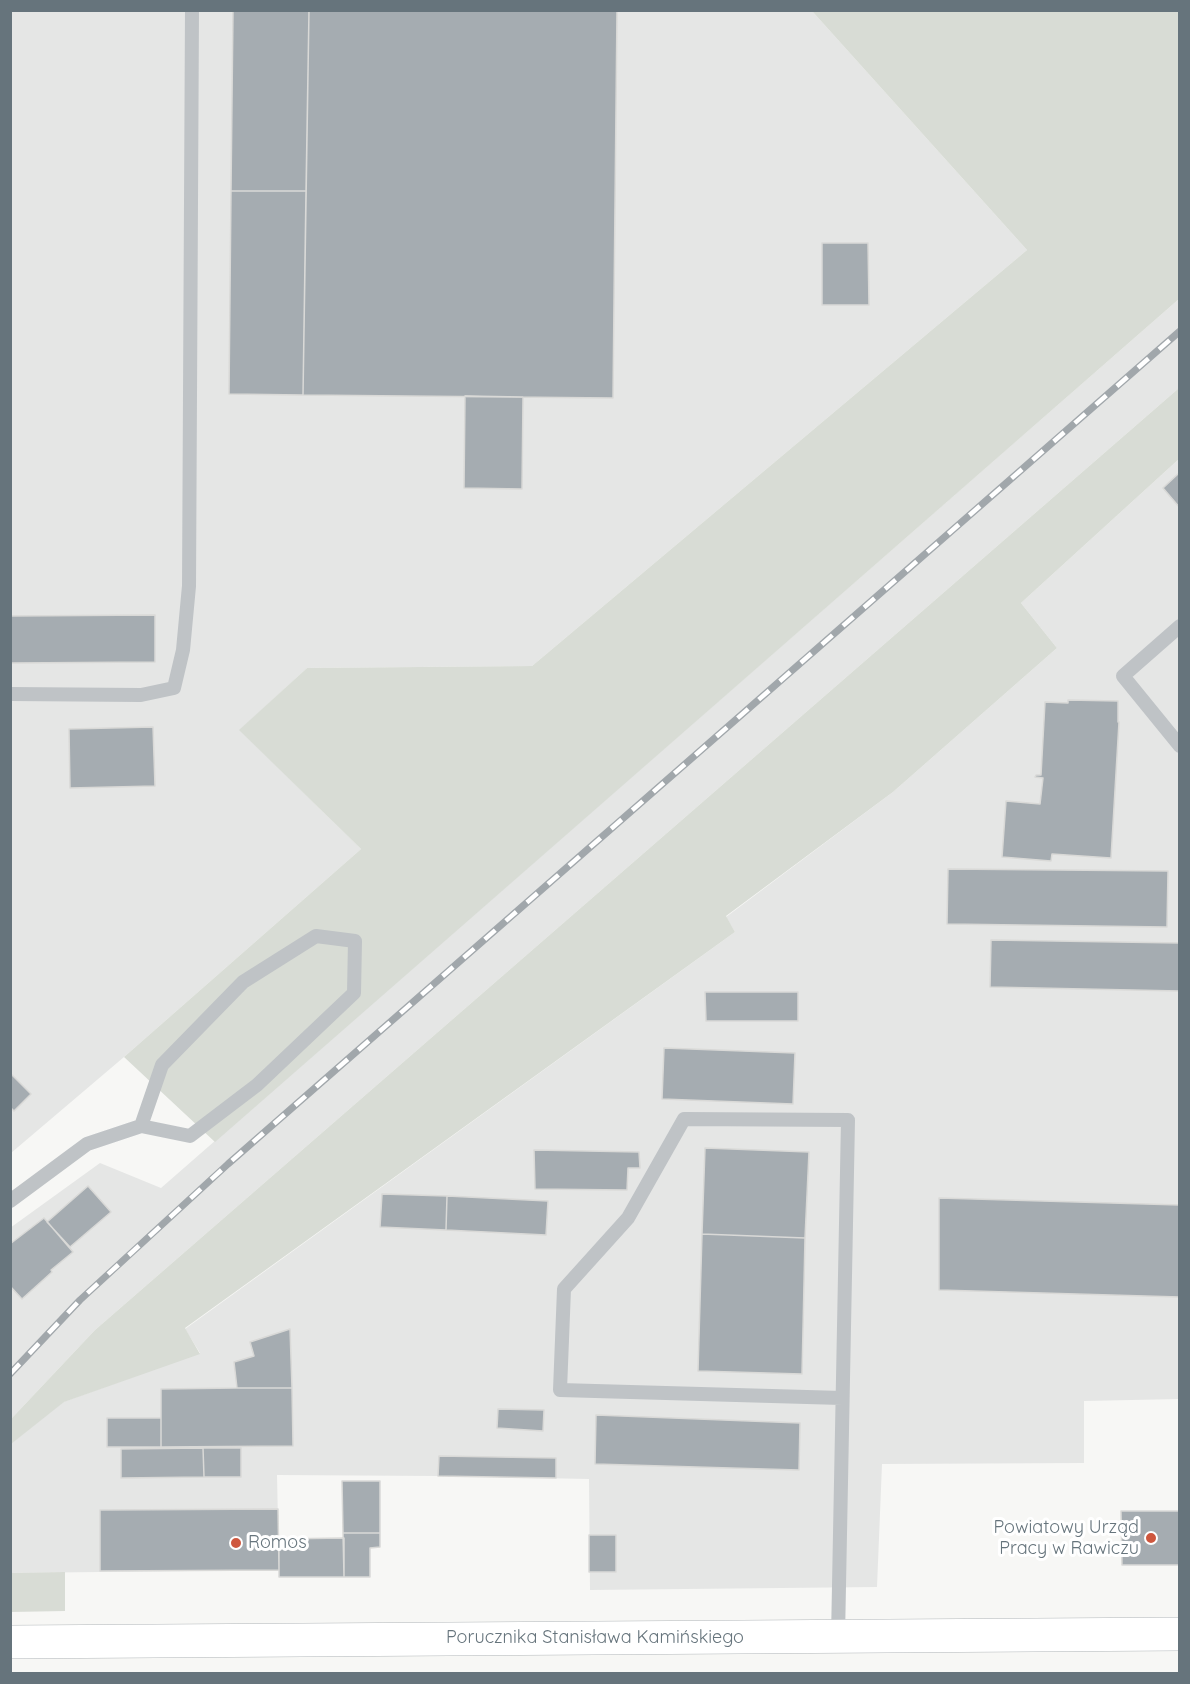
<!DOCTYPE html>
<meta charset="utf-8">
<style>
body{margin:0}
#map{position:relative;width:1190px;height:1684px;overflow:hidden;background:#f7f7f5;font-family:Quicksand,sans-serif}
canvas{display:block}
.frame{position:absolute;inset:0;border:12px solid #66747c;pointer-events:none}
</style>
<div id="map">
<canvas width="1190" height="1684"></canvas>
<div class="frame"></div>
</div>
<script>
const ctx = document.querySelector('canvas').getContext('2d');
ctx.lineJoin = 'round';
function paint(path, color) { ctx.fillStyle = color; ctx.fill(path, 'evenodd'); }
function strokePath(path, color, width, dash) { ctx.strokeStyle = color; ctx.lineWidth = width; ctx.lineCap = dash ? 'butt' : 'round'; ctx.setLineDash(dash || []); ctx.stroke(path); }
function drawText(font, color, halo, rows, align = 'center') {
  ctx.font = font + ' Quicksand,sans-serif'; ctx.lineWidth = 6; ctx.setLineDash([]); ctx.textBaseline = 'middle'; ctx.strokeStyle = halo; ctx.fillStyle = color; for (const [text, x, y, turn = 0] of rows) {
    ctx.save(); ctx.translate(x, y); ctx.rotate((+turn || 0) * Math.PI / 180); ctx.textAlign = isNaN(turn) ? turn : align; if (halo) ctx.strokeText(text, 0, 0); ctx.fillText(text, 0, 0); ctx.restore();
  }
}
const built = new Path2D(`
 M11 11H812L1027 250 532 666 307 668 240 730 361 849 124 1057 11 1153Z
 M1179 299V388L95 1330 11 1419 10 1228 100 1163 161 1188Z
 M1179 459V1399L1084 1401V1463L882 1464 877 1587 590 1590 589 1479 438 1476 277 1475 279 1570 11 1573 10 1444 63 1402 200 1353 185 1329 735 932 726 917 893 792 1057 648 1021 603Z`);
const green = new Path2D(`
 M812 11H1179V299L215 1142 124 1057 361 849 239 730 307 668 532 666 1027 250Z
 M1179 388V459L1021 603 1057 648 893 792 726 916 735 932 185 1328 200 1354 64 1402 11 1444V1419L95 1330Z
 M65 1572V1611L11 1612V1573Z`);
const building = new Path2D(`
 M233 10H309L306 191H231Z
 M309 10H617L613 398 303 395Z
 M231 191H306L303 395 229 394Z
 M822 243H868L869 305H822Z
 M465 396 523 397 522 489 464 488Z
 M1179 473 1180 474V508L1163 488Z
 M155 615V662L10 663V616Z
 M1068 700 1118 701V722H1119L1111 858 1052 854 1051 861 1002 857 1006 801 1040 804 1043 778 1035 777 1036 775H1041L1045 702 1068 703Z
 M153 727 155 786 70 788 69 729Z
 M948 869 1168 871 1167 927 947 924Z
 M991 940 1180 943V991L990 987Z
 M705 992H798V1021H706Z
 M664 1048 795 1053 793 1104 662 1099Z
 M10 1073 31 1094 14 1111 10 1107Z
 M705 1148 809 1152 805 1238 702 1234Z
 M534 1150 639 1152 640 1168H628L627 1190 535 1189Z
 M88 1186 111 1212 70 1247 47 1222Z
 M382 1194 447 1196 446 1230 380 1227Z
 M447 1196 548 1201 546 1235 446 1230Z
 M939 1198 1180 1205V1297L939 1290Z
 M44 1218 73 1252 51 1270 52 1272 22 1299 10 1286V1244Z
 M702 1234 805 1238 802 1374 698 1371Z
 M290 1329 292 1388H237L234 1362 254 1356 250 1342Z
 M237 1388H292L293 1446 161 1447V1389Z
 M498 1409 544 1410 543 1431 497 1428Z
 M596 1415 800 1423 799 1470 595 1464Z
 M107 1418H161V1447H107Z
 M203 1448H241V1477H204Z
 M203 1448 204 1477 121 1478V1449Z
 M439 1456 556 1458V1478L438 1476Z
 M342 1481H380V1533H343Z
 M278 1509 279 1570 100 1571V1510Z
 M1121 1511H1180V1565H1122Z
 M343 1533H380V1547L370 1548V1577H344Z
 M589 1535H616V1572H589Z
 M344 1538V1577H279V1539Z`);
const lane = new Path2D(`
 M1180 626 1123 676 1180 746
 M10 694 141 695 174 688 183 650 189 586 192 10
 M10 1201 87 1144 141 1126 190 1136 257 1085 354 993 355 941 316 936 243 982 162 1065 141 1126
 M838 1637 848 1120 684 1119 628 1218 564 1289 560 1390 842 1398`);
const secondary = new Path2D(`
 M10 1642 1180 1634`);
const rail = new Path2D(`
 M10 1374 80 1300 228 1164 1180 331`);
const markers = [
 [1151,1538,6,"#ce573e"],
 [236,1543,6,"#ce573e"]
];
const poiNames = [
 ["Powiatowy Urząd",1139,1528],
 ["Pracy w Rawiczu",1139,1549],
 ["Romos",248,1543,"left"]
];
const streetNames = [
 ["Porucznika Stanisława Kamińskiego",595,1638]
];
paint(built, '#e5e6e5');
paint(green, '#d8dcd5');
paint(building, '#a5acb1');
strokePath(building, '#d9d9d7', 1.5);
strokePath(secondary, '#b2b7ba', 34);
strokePath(lane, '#bfc3c6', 14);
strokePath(secondary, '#fff', 33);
strokePath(rail, '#a1a7ab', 7);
strokePath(rail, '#fff', 4.5, [14]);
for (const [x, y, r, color] of markers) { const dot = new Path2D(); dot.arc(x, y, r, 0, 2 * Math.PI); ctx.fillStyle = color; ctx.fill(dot); strokePath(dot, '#fff', 2); }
drawText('18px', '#66747c', '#fff', poiNames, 'right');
drawText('18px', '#66747c', '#fff', streetNames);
</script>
